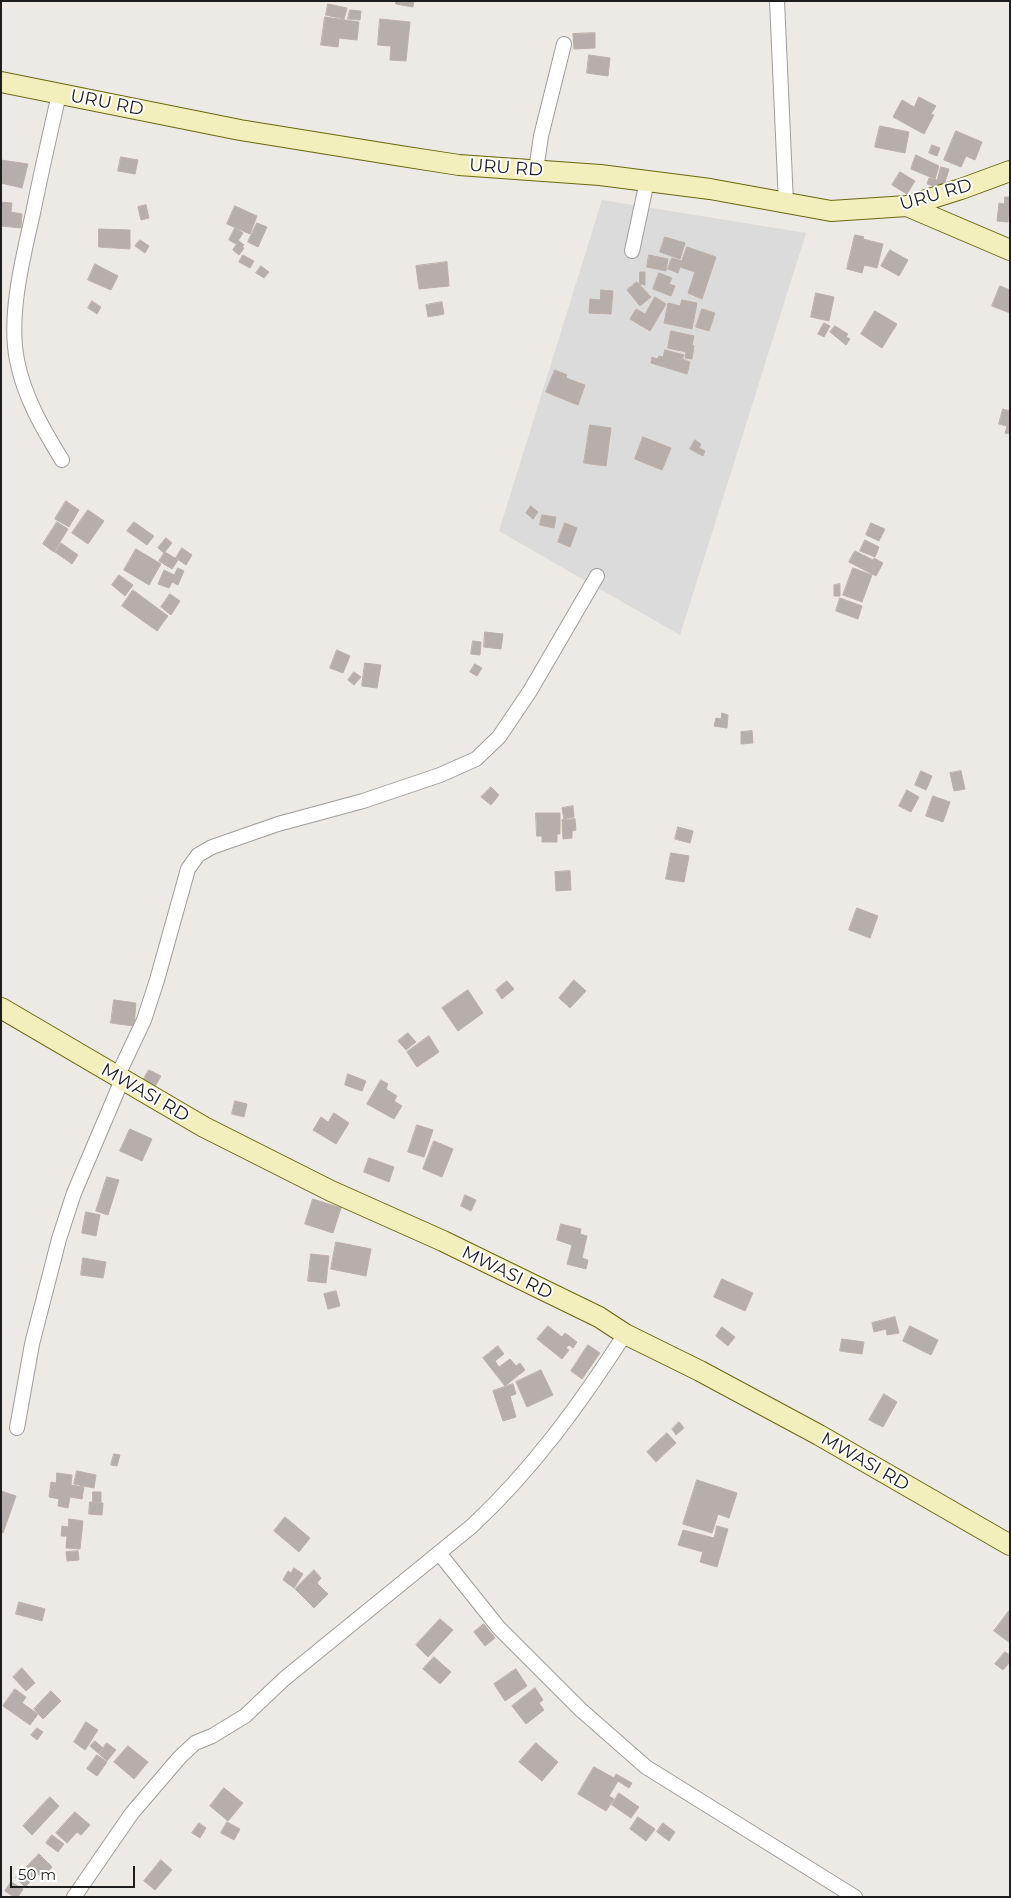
<!DOCTYPE html>
<style>
body{margin:0}
#map{position:relative;width:1011px;height:1898px;overflow:hidden;background:#ede9e4;font-family:Montserrat,sans-serif}
canvas{display:block}
.frame{position:absolute;inset:0;border:2px solid #1d1d1d;pointer-events:none}
.scale{position:absolute;left:10px;top:1866px;width:125px;height:22px;box-sizing:border-box;border:2px solid #1d1d1d;border-top:0;padding-left:6px;font-size:15px;line-height:18px;white-space:nowrap;color:#1d1d1d;-webkit-text-stroke:4px #fff;paint-order:stroke}
</style>
<div id="map">
<canvas width="1011" height="1898"></canvas>
<div class="frame"></div>
<div class="scale">50 m</div>
</div>
<script>
const ctx = document.querySelector('canvas').getContext('2d');
ctx.lineJoin = 'round';
function paint(path, color) { ctx.fillStyle = color; ctx.fill(path, 'evenodd'); }
function strokePath(path, color, width, dash) { ctx.strokeStyle = color; ctx.lineWidth = width; ctx.lineCap = dash ? 'butt' : 'round'; ctx.setLineDash(dash || []); ctx.stroke(path); }
function drawText(font, color, halo, rows, align = 'center') {
  ctx.font = font + ' Montserrat,sans-serif'; ctx.lineWidth = 4; ctx.setLineDash([]); ctx.textBaseline = 'middle'; ctx.strokeStyle = halo; ctx.fillStyle = color; for (const [text, x, y, turn = 0] of rows) {
    ctx.save(); ctx.translate(x, y); ctx.rotate((+turn || 0) * Math.PI / 180); ctx.textAlign = isNaN(turn) ? turn : align; if (halo) ctx.strokeText(text, 0, 0); ctx.fillText(text, 0, 0); ctx.restore();
  }
}
const residential = new Path2D(`
 M602 200 806 233 680 635 499 531Z`);
const building = new Path2D(`
 M396 1H414L413 7 396 4Z
 M328 4 347 8 344 19 326 15Z
 M350 10 361 11 360 20 348 19Z
 M325 17 359 22 357 40 339 38 338 47 321 45Z
 M380 19 410 22 406 61 390 60 391 46 378 45Z
 M595 33V48L574 49 573 34Z
 M589 55 610 58 608 76 587 73Z
 M919 97 936 106 931 114 934 115 924 134 893 117 902 100 914 107Z
 M880 126 909 132 905 153 875 147Z
 M956 131 982 142 975 160 966 156 961 167 944 160Z
 M932 145 940 148 937 156 929 153Z
 M916 155 939 166 935 179 911 169Z
 M121 157 138 160 135 174 118 171Z
 M1 160 28 164 22 188 1 183Z
 M941 167 949 169 943 189 927 184 929 178 937 180Z
 M900 172 915 181 907 194 892 185Z
 M1005 197H1010L1008 222 997 221 999 203 1004 204Z
 M1 202 12 203 11 212 22 214 21 228 1 226Z
 M146 205 149 218 141 220 138 207Z
 M235 206 257 216 250 234 227 224Z
 M257 223 267 227 258 247 248 242Z
 M235 228 243 233 236 244 229 240Z
 M99 229 130 230V249L99 247Z
 M855 235 864 237 863 239 883 244 877 268 864 265 862 273 847 269Z
 M665 237 685 243 680 259 660 252Z
 M140 240 149 246 145 253 135 246Z
 M239 241 244 245 242 247 244 248 239 255 233 250Z
 M687 247 716 257 702 299 688 293 695 272 680 267Z
 M890 250 908 260 899 276 881 266Z
 M243 255 254 261 250 268 239 262Z
 M649 255 668 259 666 271 647 267Z
 M672 258 682 261 678 273 668 269Z
 M447 262 449 286 419 289 416 266Z
 M95 264 118 276 111 290 88 280Z
 M261 266 269 272 264 278 256 273Z
 M640 272H645V285L640 284Z
 M659 273 672 278 669 284 675 286 671 296 653 289Z
 M637 282 651 297 640 306 627 290Z
 M1000 286 1010 290V313L992 306Z
 M601 290 613 291 611 314 589 313 590 299 600 300Z
 M816 293 834 297 829 321 811 317Z
 M655 297 666 304 650 331 630 319 636 309 645 314Z
 M682 300 697 303 692 329 664 323 668 303 680 306Z
 M92 301 101 307 97 314 88 308Z
 M442 302 444 314 428 317 426 305Z
 M702 309 715 313 709 331 696 327Z
 M875 311 897 324 882 348 861 334Z
 M824 323 830 326 824 337 818 334Z
 M835 326 848 334 846 337 850 339 846 345 830 332Z
 M671 331 694 336 692 345 694 346 692 359 685 358 686 352 668 348Z
 M665 350 684 355 682 359 690 362 687 374 651 363 652 357 657 359 659 356 663 357Z
 M555 370 567 375 566 378 585 385 578 405 546 392Z
 M1003 409 1010 411V434L1005 433 1007 426 999 424Z
 M590 425 611 428 606 466 584 463Z
 M643 437 671 448 662 470 635 459Z
 M695 440 701 444 699 448 705 451 703 456 690 449Z
 M66 501 79 510 69 527 55 519Z
 M531 506 538 512 533 519 526 513Z
 M88 510 104 521 88 544 72 533Z
 M542 515 556 517 554 528 540 525Z
 M57 522 68 529 54 552 43 544Z
 M134 522 154 536 147 545 127 531Z
 M565 523 577 528 570 547 558 542Z
 M871 523 885 529 879 541 866 535Z
 M166 538 172 543 164 553 158 548Z
 M865 540 879 547 875 557 860 551Z
 M61 543 78 555 72 564 55 552Z
 M182 548 192 555 186 565 176 558Z
 M136 549 161 564 149 585 124 570Z
 M855 551 873 560 874 558 883 563 876 576 849 562Z
 M165 552 178 560 172 569 159 561Z
 M178 568 184 571 178 585 172 582 169 588 158 584 164 570 174 575Z
 M853 568 872 575 862 602 843 595Z
 M119 575 133 585 125 596 112 585Z
 M840 584V596H834V585Z
 M133 590 168 616 157 631 122 606Z
 M170 594 180 601 171 615 161 607Z
 M840 598 862 606 858 619 836 611Z
 M485 632 503 634 501 649 484 647Z
 M473 641 481 642 480 655 471 654Z
 M337 650 350 656 343 673 330 668Z
 M365 663 381 665 377 688 362 686Z
 M475 664 482 668 477 676 470 672Z
 M354 672 361 677 354 685 348 680Z
 M722 713 728 715 727 728 714 726 716 718 721 719Z
 M752 731 753 743 741 744V732Z
 M921 771 932 776 926 790 915 785Z
 M961 771 965 789 954 791 950 773Z
 M491 787 499 795 491 805 481 797Z
 M907 790 919 797 911 812 899 806Z
 M933 796 950 802 943 822 926 816Z
 M573 806 574 817 564 819 562 808Z
 M536 813H560V834H557V842H542V836H537Z
 M575 819 576 830 572 831V838L563 839 562 820Z
 M678 827 693 831 690 843 675 839Z
 M671 853 689 856 684 882 666 879Z
 M570 871 571 890 556 891 555 872Z
 M857 908 878 916 870 938 849 930Z
 M574 980 586 991 570 1008 559 998Z
 M507 981 514 989 502 999 496 990Z
 M468 990 483 1013 458 1031 442 1008Z
 M114 1000 136 1003 134 1026 111 1023Z
 M408 1033 416 1042 406 1050 398 1041Z
 M429 1036 439 1052 417 1067 407 1052Z
 M149 1070 161 1076 154 1088 142 1082Z
 M348 1074 366 1081 362 1091 345 1085Z
 M381 1080 388 1084 386 1089 397 1096 394 1101 402 1106 394 1119 367 1104Z
 M235 1101 247 1104 244 1117 232 1114Z
 M334 1113 349 1123 336 1144 313 1130 321 1117 328 1122Z
 M417 1125 433 1130 424 1157 408 1152Z
 M130 1129 152 1139 142 1161 120 1151Z
 M434 1141 453 1149 442 1177 423 1169Z
 M369 1158 394 1167 389 1182 364 1172Z
 M107 1177 119 1180 108 1215 96 1211Z
 M465 1195 476 1200 471 1211 461 1206Z
 M313 1199 341 1208 333 1233 305 1224Z
 M86 1212 100 1215 96 1236 82 1233Z
 M561 1224 581 1229 580 1234 587 1236 582 1258 588 1260 586 1269 567 1264 572 1245 557 1240Z
 M336 1242 371 1249 366 1276 331 1269Z
 M311 1254 329 1256 326 1283 308 1281Z
 M83 1258 106 1262 103 1278 81 1275Z
 M722 1279 753 1293 745 1311 714 1297Z
 M336 1291 340 1306 328 1309 324 1294Z
 M895 1317 899 1333 887 1335 886 1329 874 1332 872 1323Z
 M548 1326 562 1337 565 1333 577 1342 573 1348 569 1345 566 1348 569 1350 562 1359 537 1339Z
 M910 1326 938 1340 931 1355 903 1341Z
 M722 1327 735 1337 728 1346 716 1336Z
 M842 1339 864 1342 862 1354 840 1351Z
 M588 1345 600 1353 582 1379 571 1371Z
 M498 1346 504 1354 495 1361 499 1367 510 1359 516 1366 520 1363 525 1370 505 1386 483 1358Z
 M541 1370 553 1395 527 1407 516 1382Z
 M513 1384 516 1394 510 1396 516 1417 503 1421 493 1391Z
 M884 1394 897 1402 883 1427 869 1420Z
 M679 1422 684 1428 676 1435 672 1429Z
 M667 1433 676 1443 656 1462 647 1452Z
 M114 1454 120 1455 117 1466 111 1465Z
 M77 1471 96 1475 94 1488 74 1484Z
 M57 1473 72 1475 71 1485 84 1487 82 1499 70 1497 68 1508 58 1506 59 1499 49 1497 51 1482 56 1483Z
 M697 1480 737 1493 729 1518 718 1514 712 1533 683 1524Z
 M1 1491 16 1496 3 1533 1 1532Z
 M93 1492H101V1502H93Z
 M90 1502 103 1503 102 1515 89 1514Z
 M285 1517 310 1538 299 1552 274 1531Z
 M69 1519 83 1521 80 1549 66 1548 67 1536H61L62 1526 68 1527Z
 M717 1526 728 1529 717 1567 700 1562 703 1552 678 1545 683 1530 714 1538Z
 M78 1551 79 1560 67 1561 66 1552Z
 M294 1568 303 1574 294 1588 283 1580 288 1571 291 1573Z
 M314 1570 321 1578 317 1583 328 1594 314 1608 295 1589Z
 M19 1602 45 1609 42 1621 16 1614Z
 M1009 1611H1010V1643L994 1631Z
 M440 1619 453 1630 428 1657 416 1645Z
 M484 1624 495 1638 485 1646 474 1632Z
 M1005 1652 1010 1655V1662L1003 1670 995 1664Z
 M434 1657 451 1672 440 1684 423 1669Z
 M22 1668 35 1683 26 1691 13 1677Z
 M516 1669 527 1686 505 1701 494 1684Z
 M535 1688 543 1700 539 1703 544 1710 526 1724 512 1706Z
 M15 1689 26 1697 22 1703 38 1714 30 1725 3 1706Z
 M51 1691 61 1701 43 1719 34 1709Z
 M86 1722 98 1730 85 1750 74 1742Z
 M37 1728 43 1732 37 1740 31 1735Z
 M95 1741 103 1748 98 1753 90 1746Z
 M107 1743 116 1750 107 1761 99 1754Z
 M536 1743 558 1762 542 1781 519 1762Z
 M128 1746 148 1762 134 1779 114 1762Z
 M97 1755 107 1762 97 1776 87 1769Z
 M594 1767 614 1778 616 1774 632 1783 629 1788 618 1781 609 1796 614 1799 606 1811 578 1794Z
 M224 1788 243 1803 228 1821 210 1806Z
 M619 1793 639 1807 631 1818 612 1805Z
 M50 1797 59 1806 32 1835 23 1826Z
 M75 1812 90 1825 81 1835 77 1832 67 1843 56 1833Z
 M638 1817 655 1829 646 1841 630 1829Z
 M227 1822 240 1829 234 1840 221 1833Z
 M199 1823 206 1828 200 1838 192 1833Z
 M663 1823 675 1832 669 1841 657 1832Z
 M52 1835 64 1844 58 1852 46 1843Z
 M39 1854 52 1867 43 1878 38 1874 25 1887 16 1878Z
 M161 1860 172 1870 155 1890 144 1881Z
 M11 1882 23 1889 18 1897H14L5 1891Z`);
const street = new Path2D(`
 M777 1 786 203
 M59 94C50 134 41 173 33 213 23 257 8 316 17 360 24 397 43 429 62 460
 M536 170 541 136 564 44
 M632 251 647 181
 M117 1077 144 1020 157 980 188 869 198 855 212 847 278 824 363 801 440 775 476 759 499 737 530 691 597 576
 M17 1428 32 1344 59 1239 74 1193 122 1080
 M439 1553 499 1628 581 1710 646 1767 855 1897
 M74 1897 132 1813 180 1757 195 1743 212 1736 245 1716 284 1679 472 1526C533 1469 580 1404 625 1334`);
const secondary = new Path2D(`
 M1 82 240 130 401 156 459 165 600 175 710 189 831 211 907 206 961 189 1010 171
 M907 206 1010 250
 M1 1008 204 1127 331 1191 443 1241 599 1317 625 1334 700 1371 819 1435 1010 1545`);
const streetNames = [
 ["URU RD",107,103,11],
 ["URU RD",506,168,4],
 ["URU RD",936,195,-16],
 ["MWASI RD",145,1093,30],
 ["MWASI RD",507,1273,26],
 ["MWASI RD",865,1462,30]
];
paint(residential, '#dbdbdb');
paint(building, '#b6aeaa');
strokePath(building, '#beafa8', 1);
strokePath(street, '#9e9e9e', 16);
strokePath(secondary, '#696710', 22);
strokePath(street, '#fff', 14);
strokePath(secondary, '#f3efbd', 20);
drawText('18px', '#1d1d1d', '#fff', streetNames);
</script>
